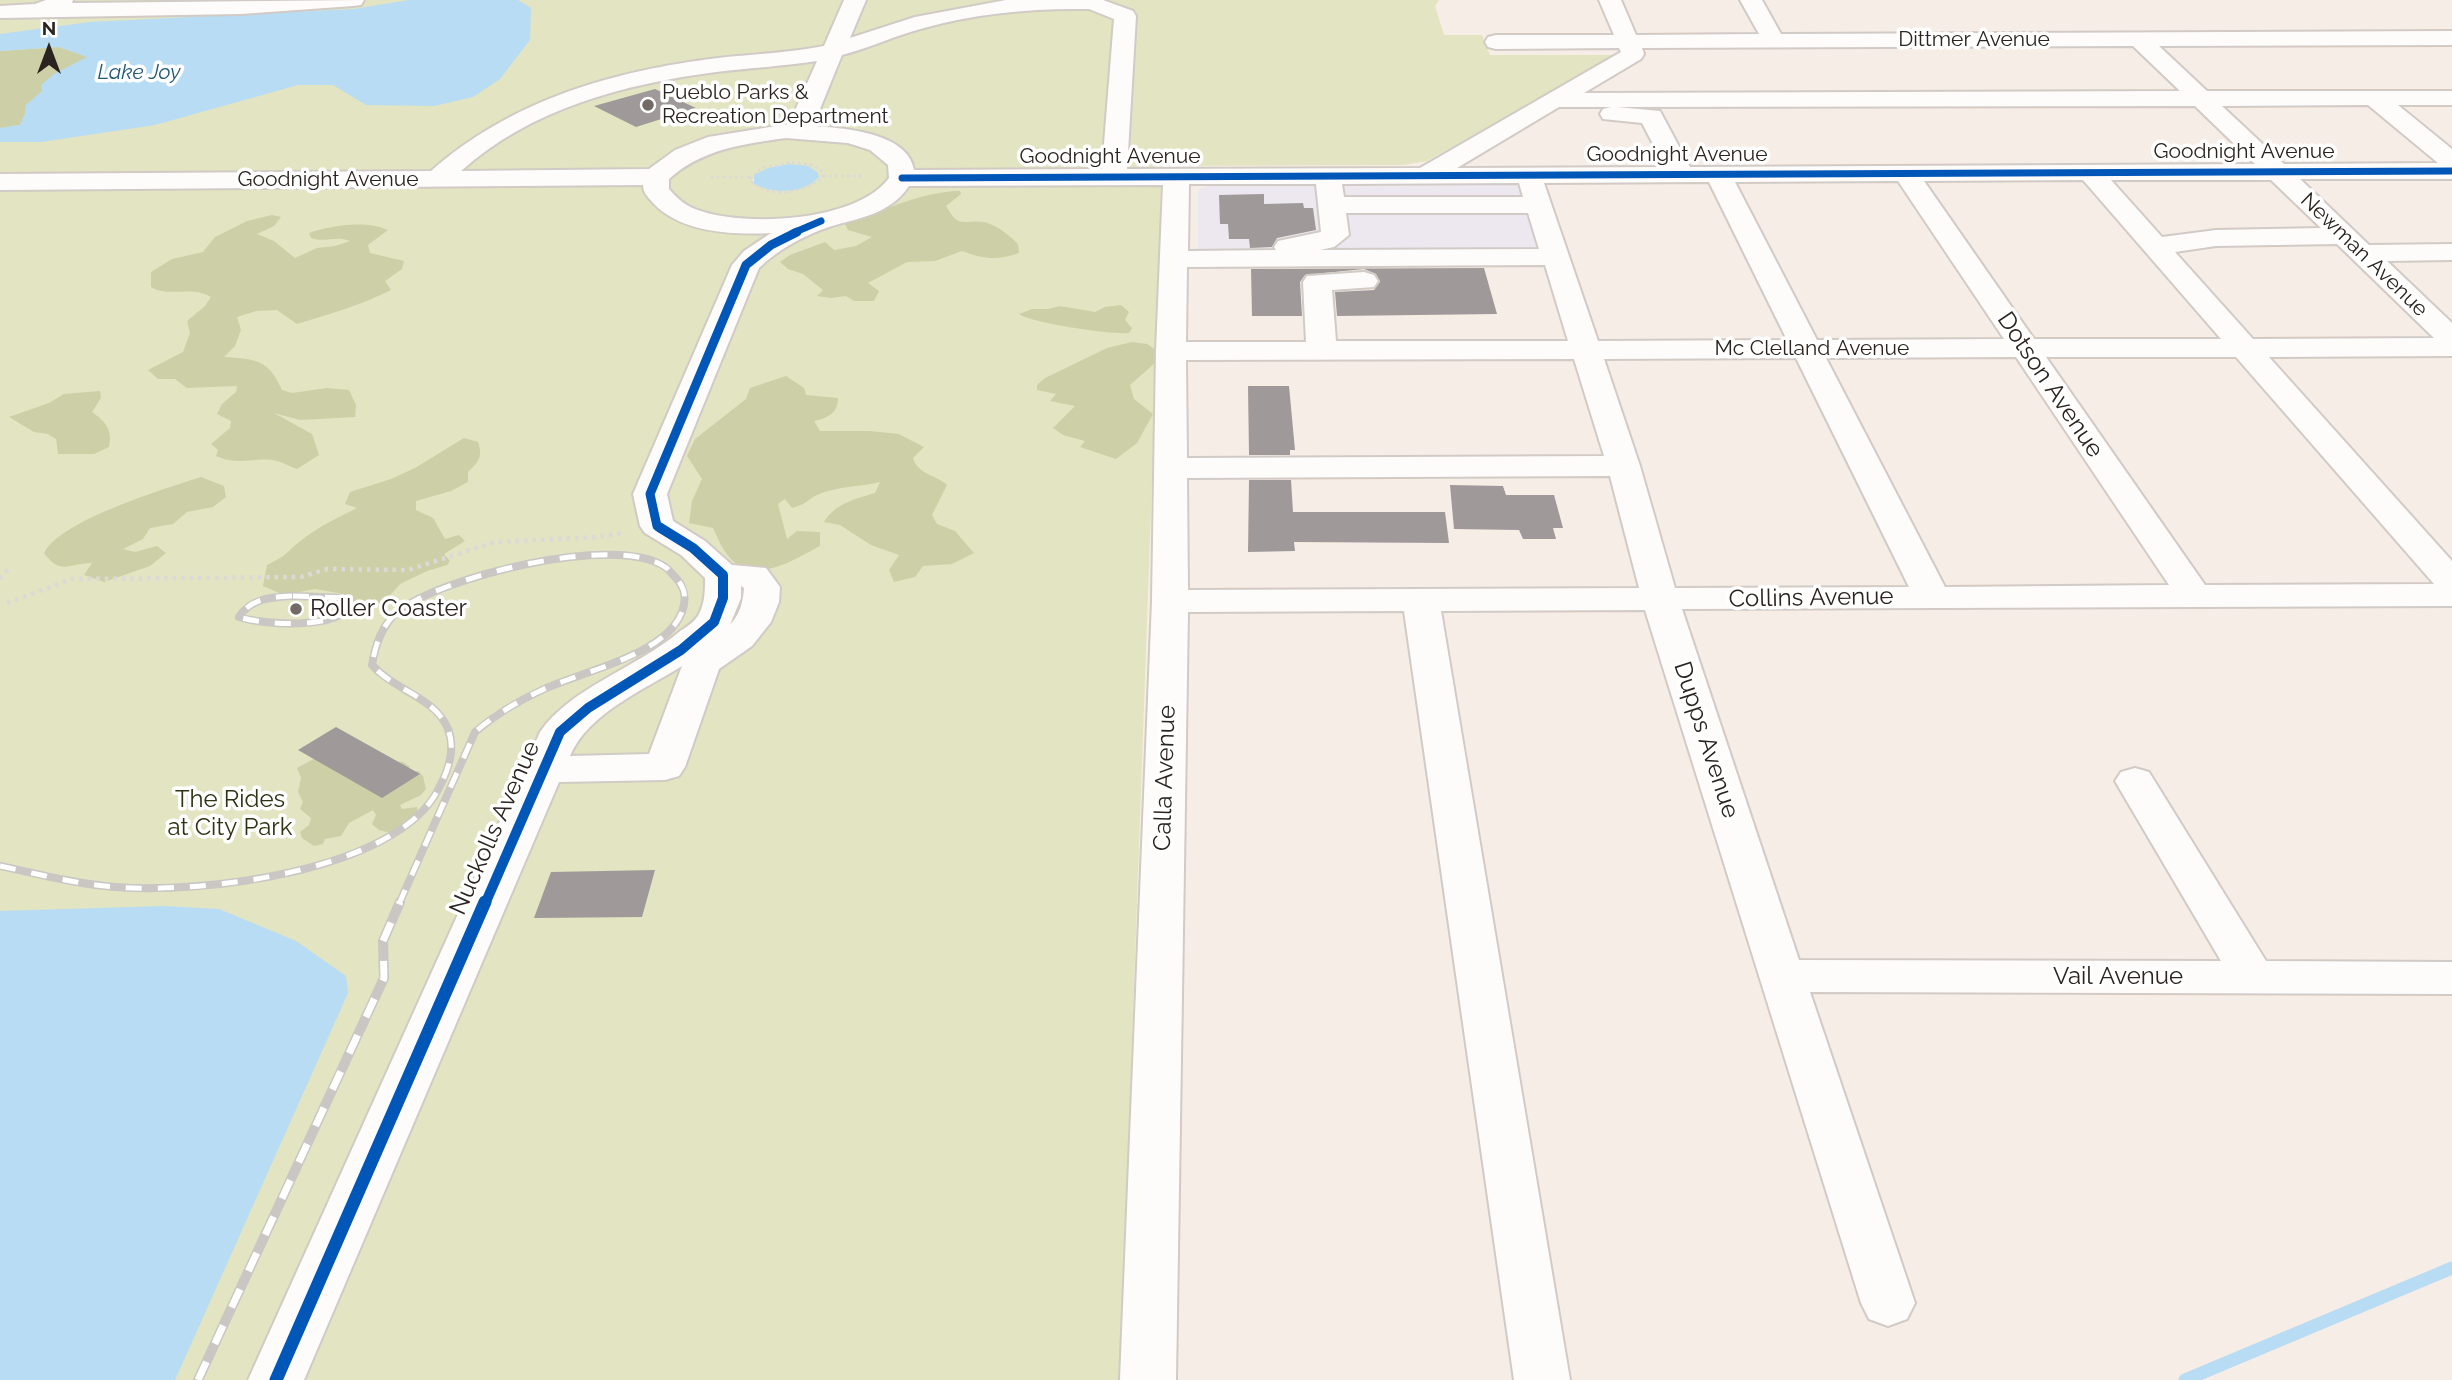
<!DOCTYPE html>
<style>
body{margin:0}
#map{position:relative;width:2452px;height:1380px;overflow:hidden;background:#f7ede7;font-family:Raleway,sans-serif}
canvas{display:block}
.north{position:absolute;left:14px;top:14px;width:70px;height:70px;-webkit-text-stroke:5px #fff;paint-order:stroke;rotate:0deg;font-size:19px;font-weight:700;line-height:28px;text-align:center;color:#2a231f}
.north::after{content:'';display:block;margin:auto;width:24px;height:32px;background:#2a231f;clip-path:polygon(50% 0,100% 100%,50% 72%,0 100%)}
</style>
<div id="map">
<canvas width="2452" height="1380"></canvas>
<div class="north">N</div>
</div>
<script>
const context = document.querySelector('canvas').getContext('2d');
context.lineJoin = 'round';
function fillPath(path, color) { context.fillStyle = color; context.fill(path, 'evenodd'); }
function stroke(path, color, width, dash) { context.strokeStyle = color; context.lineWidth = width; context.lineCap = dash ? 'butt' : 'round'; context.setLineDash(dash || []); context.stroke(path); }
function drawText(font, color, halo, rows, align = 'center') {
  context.font = font + ' Raleway,sans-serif'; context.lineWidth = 7; context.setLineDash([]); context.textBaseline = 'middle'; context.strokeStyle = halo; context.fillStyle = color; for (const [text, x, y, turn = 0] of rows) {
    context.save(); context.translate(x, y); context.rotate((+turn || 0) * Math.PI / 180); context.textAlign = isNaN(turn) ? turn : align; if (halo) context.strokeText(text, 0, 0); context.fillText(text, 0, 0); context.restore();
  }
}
const commercial = new Path2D(`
 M1211,184H1519L1541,255H1198V190Z`);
const green = new Path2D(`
 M0,0H1439L1435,6L1444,35H1482L1490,55H1617L1427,161L1404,165L1161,166L1160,256L1120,1380H0ZM789,164L815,181L801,188L760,187L752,180L768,168Z`);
const forest = new Path2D(`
 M59,47L88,57L26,105L25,114L20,125L0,128V51Z
 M955,191H960L961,194L946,206C959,230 964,219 984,222C997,225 1009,235 1018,244L1019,253C997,261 983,259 962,251L935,261L907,262L868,283L879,291L874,301H854L846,296L831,298L817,296L823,290L803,274L788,269L780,262L790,255L825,242L834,250L856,246L872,237L848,230L845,224C881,211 917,194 955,191Z
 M272,215L281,217L274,226L257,234L274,241L295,258L317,248L335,246L350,241C336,235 324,243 311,238L309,233C331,225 366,220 388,230L368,245L370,253L404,261L402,269L385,281L391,290C364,304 327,315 297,324L277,310L256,311L237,317L241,330L235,346L224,357C256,359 268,359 282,390L292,393L327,388L349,390L356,405L355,417L300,420L274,413L312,434L319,455L297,469C290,467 283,462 277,461C255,456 241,467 216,456L218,450L211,444L230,428L231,421L217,414L222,404L236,392L237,386L187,388L175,379H158L148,370L183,352L190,333L187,321L205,306L211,297C192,285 168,298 151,287V272L172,259L203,252L215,237L247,221Z
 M1121,305L1129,312L1125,320L1132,328L1129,333C1113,335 1031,323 1019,314L1032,309H1048L1060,306L1095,312L1105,307Z
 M1132,342L1147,344L1164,355L1130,385L1134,399L1153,414L1137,443L1116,459L1080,447L1085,441L1063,435L1053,428L1075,406L1050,401L1056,394L1037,390V385L1045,378L1107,348Z
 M786,376L804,388L806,395L838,398C838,414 827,418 814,421L820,431H870L899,434L924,447L913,458C918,475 935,474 947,485L932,515L937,524L955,531L974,553L952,564L923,566L915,577L894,582L889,570L899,555L871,545L840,525L824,522C836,503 855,499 875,493L880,482C859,487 837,486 817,495C807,500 807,504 792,508L785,499L778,504L787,539L797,531L820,532V546C792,561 750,588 726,553C720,545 717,536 713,528L689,523L692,501L702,479L687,456L695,439L746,399L750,388Z
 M100,391L101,398L92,412C105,421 113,430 109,447L94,454H58L56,439L48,434L34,432L9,417L49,403L64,394Z
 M464,438L478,442C483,457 479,461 468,472V482L451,491L416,501V510L433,518L445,539L459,535L465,541L444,554L450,561L447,565L427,571L400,584L386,600L362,611L344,594L315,589L284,595L263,586L267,565C287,556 287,551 303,539C320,526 339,517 357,508L345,504L350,492L391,479L415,468Z
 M201,477L224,486L226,497L213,507L187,512L173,524L150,528L143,539L123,549L135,552L157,546L166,553L150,566L104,582L84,575L92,563C69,563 61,576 44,553C61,520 164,489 201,477Z
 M319,756L403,762L410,767L405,772L418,771L423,776L426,789L421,795L400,805L402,809L417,807L418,818L391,833L379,830L372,824L376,815L373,810L349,823L341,836L325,839L323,844L314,846L302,838L300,832L309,825L311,818L300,809L303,802L298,792L301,778L297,768Z`);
const water = new Path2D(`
 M409,0H518L531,8L530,40L500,79L473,97L434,106L366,105L333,85H298L155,125L41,142H0V128L20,125L25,114L26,105L42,91L41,85L54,74L87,57L59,47L0,51V34L90,22L354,9Z
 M789,164L808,166L818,173L819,177C805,194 772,194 754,184V175L768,168Z
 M164,906L219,909L296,941L346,976L348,993L175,1380H0V911Z`);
const stream = new Path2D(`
 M2185,1380L2452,1268`);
const building = new Path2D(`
 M655,89L696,108L636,127L594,106Z
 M1264,194V204L1303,203L1304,208H1313L1316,230L1277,238L1272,247L1250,248L1249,239H1229L1228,224H1220L1219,195Z
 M1484,268L1497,314L1337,316L1335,292L1374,290L1380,282L1376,274L1364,269L1305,275L1300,282L1302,316H1252L1251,269Z
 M1248,386H1289L1295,450H1290V455H1249Z
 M1249,480H1291L1293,512H1445L1449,543L1294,542L1295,551L1248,552Z
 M1450,485L1503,486L1506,495H1554L1563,528H1553L1556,539H1523L1519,530L1454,529Z
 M336,727L420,774L382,798L298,750Z
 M655,870L642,917L534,918L551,872Z`);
const pathFar1 = new Path2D(`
 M792,162L813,165L823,172L822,179C799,193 769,200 749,179L762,168Z
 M823,176H863
 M711,177H750`);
const path = new Path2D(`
 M0,579L11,566
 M7,603L72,579L301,577L327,569L408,570L495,542L598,537L623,533`);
const minor = new Path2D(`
 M46,0H73L72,3L364,0L361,5L353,6L241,14L0,18V6L35,4Z
 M844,0H866L850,38L915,17L1006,0H1103L1133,11L1136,16L1127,169L1420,168L1621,52L1619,48L1496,49L1488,47L1485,42L1488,37L1496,35H1614L1599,0H1621L1636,35L1759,34L1740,0H1762L1781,34L2452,31V45L2159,46L2207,91H2452V105H2398L2452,149V179H2300L2369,245L2452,244V260L2387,261L2452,323V356L2269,357L2452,561V606L1682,609L1799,960L2221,961L2115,781L2121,772L2135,768L2149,772L2266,961L2452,962V994L1810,992L1915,1303L1907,1319L1888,1326L1869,1319L1861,1303L1645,610L1441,611L1570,1380H1514L1404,611L1188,612L1176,1380H1120L1152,601L1156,351L1163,185L909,186C889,215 861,217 829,227C805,235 777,250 759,268L667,494L673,521L705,541L732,565L766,568L780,587L779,602L771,622L752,646L719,669L685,767L679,776L665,780L559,782L304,1380H248L540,732C570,688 638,667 679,632C686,627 695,622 699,614C705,602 705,591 705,578L681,555L645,533L640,526L633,494L732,265L744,251L771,233C733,235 681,233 653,203C648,197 643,193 643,185L0,190V174L431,171C512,100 612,71 718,58C753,54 789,53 824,46ZM1089,9L1114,19L1102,169L914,170C908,132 842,128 813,126L842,55C870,48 896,35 924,28C977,13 1033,8 1089,9ZM2133,46L2180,91L1584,93L1641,59L1644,54L1642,48ZM817,61L789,124L708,137L675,150L649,169L461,171C531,108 625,84 716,72C750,68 784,66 817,61ZM2368,105L2438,163L2284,164L2222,106ZM2195,106L2255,164L1690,167L1660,111L1617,107ZM1559,107H1611L1603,109L1600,114L1603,119L1642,123L1665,167L1457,168ZM786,138L848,143L870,150L888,165L889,178C857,222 743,228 695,209C684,205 676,197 669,189V179C702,149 743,144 786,138ZM2083,180L2221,339H2034L1924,181ZM2111,180H2271L2321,228L2216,230L2162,237ZM1898,181L2004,339L1817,340L1735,182ZM1709,182L1787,340L1598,341L1544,183ZM1519,183L1523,197H1344L1342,184ZM1189,184H1316L1321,232L1278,241L1274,247L1276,250L1188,251ZM1346,213H1528L1539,249L1320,250L1334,247L1349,235ZM2337,244L2434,338L2253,339L2175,252L2216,246ZM1545,265L1568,341H1336L1332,290L1374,287L1378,281L1374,275L1364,272L1307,276L1303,282L1306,342H1186L1187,267ZM2016,357L2169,585L1945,587L1826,358ZM2046,357H2236L2434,584L2205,585ZM1796,358L1909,587L1675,588L1640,466L1604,359ZM1574,359L1604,456L1187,458L1186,360ZM1610,476L1639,588L1188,590L1187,478ZM741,586L744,588C743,602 740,614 730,625L741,598ZM682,666L649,754L570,756C588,713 644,690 682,666Z`);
const railFar1 = new Path2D(`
 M293,596L348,598L351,605C338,630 263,625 239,617C251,598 272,597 293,596Z
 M0,866C38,874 76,884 115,887C200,894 395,872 438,790C448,771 456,750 448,729C435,697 395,691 372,665C375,646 381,627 396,613C439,577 616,533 665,567C669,569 672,575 676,578C685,588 687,598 682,612C665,656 582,671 542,690C518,701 495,715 475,732L399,904`);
const rail = new Path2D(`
 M198,1380L384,978L383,941L400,902`);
const cyclewayFar3 = new Path2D(`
 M902,178L2452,171
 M793,233L821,221`);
const cyclewayFar2 = new Path2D(`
 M662,529L657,526L650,494L746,265L771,245L797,232`);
const cyclewayFar1 = new Path2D(`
 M485,904L560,732L588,708L681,650L714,622L723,598V575L693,548L659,527`);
const cycleway = new Path2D(`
 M276,1380L485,902`);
const markers = [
 [648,105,7,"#726a65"],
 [296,609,7,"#726a65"]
];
const farStreetnames = [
 ["Dittmer Avenue",1974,40],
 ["Goodnight Avenue",2244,152],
 ["Goodnight Avenue",1677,155],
 ["Goodnight Avenue",1110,157],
 ["Goodnight Avenue",328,180],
 ["Newman Avenue",2364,255,44],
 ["Mc Clelland Avenue",1812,349]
];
const farWaternames = [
 ["Lake Joy",139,73]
];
const farPoinames = [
 ["Pueblo Parks &",662,93],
 ["Recreation Department",662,117]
];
const streetNames = [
 ["Dotson Avenue",2050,385,56],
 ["Collins Avenue",1811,598,-1],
 ["Dupps Avenue",1706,740,72],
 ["Calla Avenue",1165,778,-88],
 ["Nuckolls Avenue",495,828,-66],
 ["Vail Avenue",2118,977]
];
const poiNames = [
 ["Roller Coaster",310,609]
];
const parkNames = [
 ["The Rides",230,800],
 ["at City Park",230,828]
];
fillPath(commercial, '#ede7f0');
fillPath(green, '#e2e4c2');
fillPath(forest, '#cdd0a6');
fillPath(water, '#b7dcf4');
stroke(stream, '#b7dcf4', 13);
fillPath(building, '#9f9999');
stroke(minor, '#d1cac5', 4);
stroke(pathFar1, '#dcd9d7', 2.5, [2.5, 3.5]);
stroke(path, '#dcd9d7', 4.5, [3.5, 5]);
fillPath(minor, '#fefcfb');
stroke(railFar1, '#c9c6c4', 8);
stroke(rail, '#c9c6c4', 10);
stroke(railFar1, '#fff', 5, [16]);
stroke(rail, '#fff', 7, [20]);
stroke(cyclewayFar3, '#0057b8', 7);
stroke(cyclewayFar2, '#0057b8', 9);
stroke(cyclewayFar1, '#0057b8', 10);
stroke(cycleway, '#0057b8', 13);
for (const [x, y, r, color] of markers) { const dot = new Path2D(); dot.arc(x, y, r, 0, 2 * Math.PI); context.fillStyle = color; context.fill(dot); stroke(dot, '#fff', 2.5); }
drawText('21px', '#2a231f', '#fff', farStreetnames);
drawText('italic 21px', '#225977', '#fff', farWaternames);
drawText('21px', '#2a231f', '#fff', farPoinames, 'left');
drawText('24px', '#2a231f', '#fff', streetNames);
drawText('24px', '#2a231f', '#fff', poiNames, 'left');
drawText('24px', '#2e3313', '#fff', parkNames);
</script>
